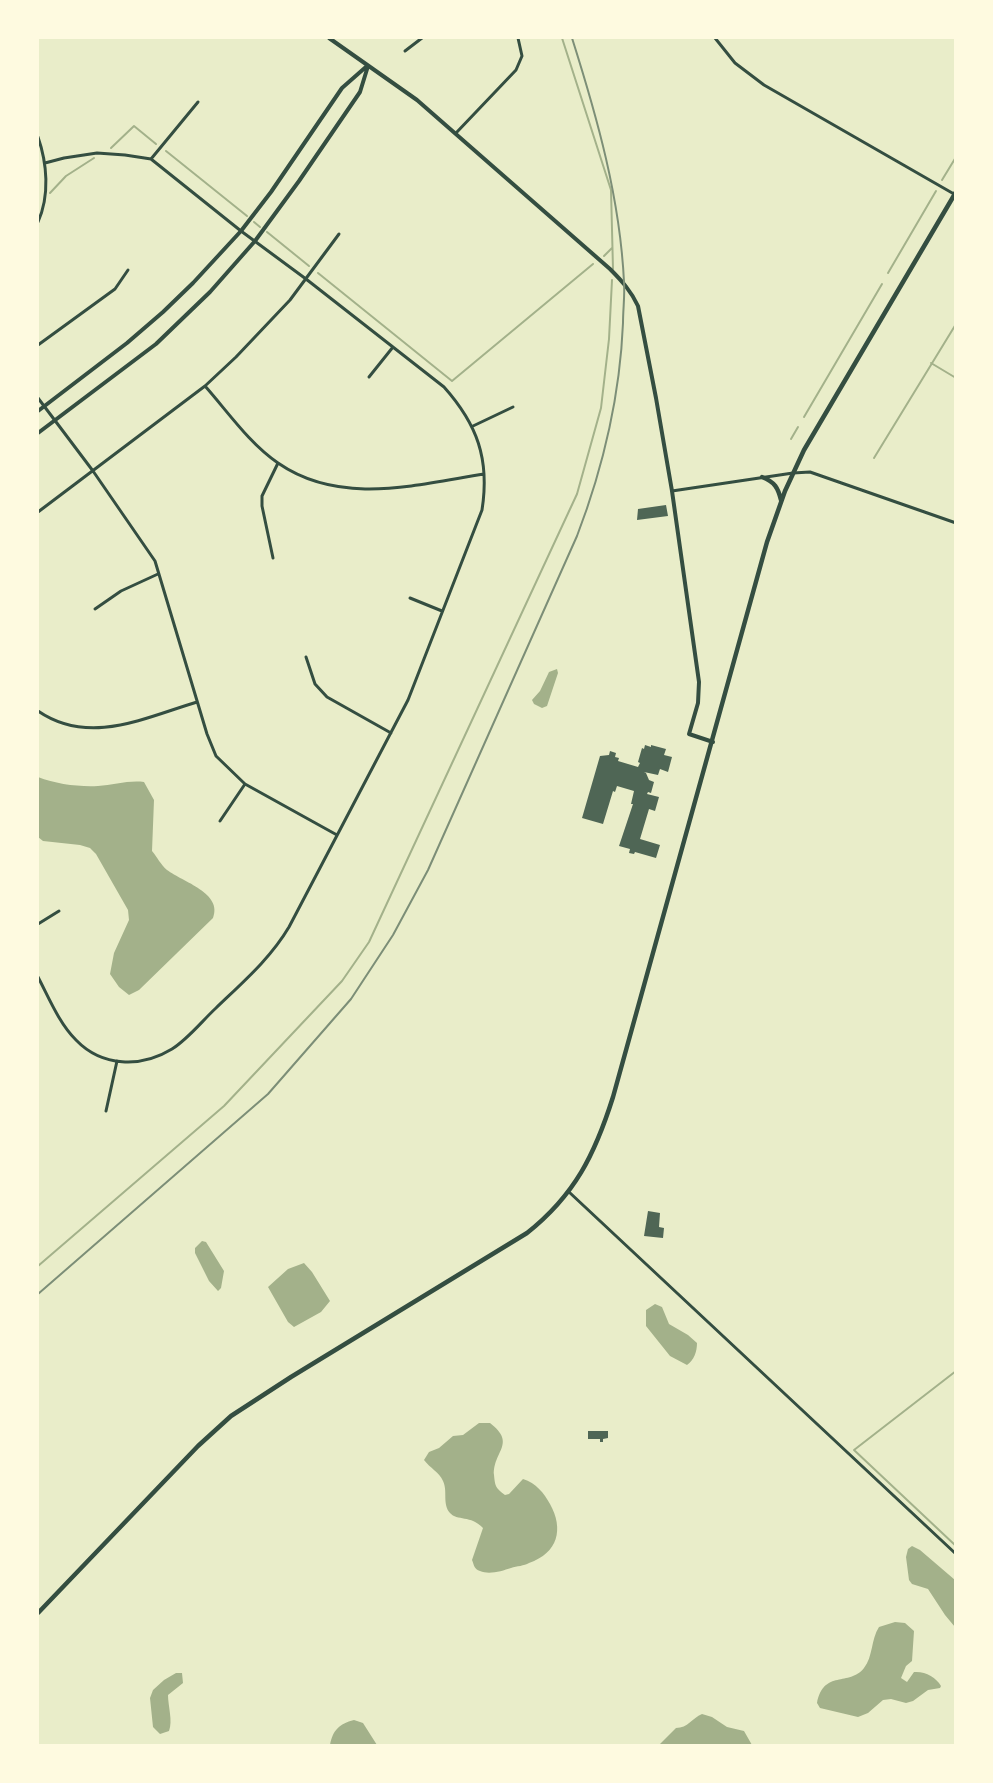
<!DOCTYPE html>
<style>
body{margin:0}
#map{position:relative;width:993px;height:1783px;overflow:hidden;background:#e9edc9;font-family:Raleway,sans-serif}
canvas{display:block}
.frame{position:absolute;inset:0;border:39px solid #fefae0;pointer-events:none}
</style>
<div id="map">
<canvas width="993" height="1783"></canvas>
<div class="frame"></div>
</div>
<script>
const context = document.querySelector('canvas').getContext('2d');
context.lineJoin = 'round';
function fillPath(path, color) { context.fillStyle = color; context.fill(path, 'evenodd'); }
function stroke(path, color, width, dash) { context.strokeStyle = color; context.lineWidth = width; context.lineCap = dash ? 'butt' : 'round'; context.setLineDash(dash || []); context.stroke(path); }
const water = new Path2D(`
 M557,669L558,673L547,706L542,708L534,704L532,700L540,691L549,672Z
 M38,777C56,784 78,787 98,786C113,785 129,780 144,782L154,800L152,851C157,857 161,865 167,870C183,882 223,893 213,918L139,990L129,995L119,987L110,974L114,953L129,920L128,910L96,854L90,848L80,845L43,841L38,837Z
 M202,1241L206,1242L224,1271L221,1288L218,1291L209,1281L195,1253V1248Z
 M304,1263L312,1272L330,1301L321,1312L294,1327L288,1322L268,1287L288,1269Z
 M655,1304L662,1307L669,1324L688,1335L697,1343C697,1352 694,1360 687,1365L670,1356L646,1326V1310Z
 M479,1423H490C517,1444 493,1451 494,1475C495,1485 495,1488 505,1495L509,1494L523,1479C536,1483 544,1493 550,1504C564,1529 558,1553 529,1563C524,1566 517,1566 511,1568C502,1571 489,1575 480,1571C474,1569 474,1565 472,1560L483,1528C471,1515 457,1521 450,1513C442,1504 448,1491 443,1481C439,1472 430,1468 424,1460L429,1452L439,1448L453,1436L463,1435Z
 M912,1546L920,1550L955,1580V1627L945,1615L928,1589L912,1584L909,1580L906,1557L908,1549Z
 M895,1622L905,1623L914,1631L912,1661L906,1666L901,1678L907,1682L914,1672C925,1671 936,1677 941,1686L940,1688L928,1690L913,1701L906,1703L891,1699L883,1700L868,1713L858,1717L820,1708L817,1703C824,1669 849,1687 864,1668C873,1657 871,1639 879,1627Z
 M176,1673H182L183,1683L168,1695C168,1706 173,1721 169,1731L160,1734L153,1727L150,1698L153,1690L164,1680Z
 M702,1714L712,1717L727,1727L744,1731L752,1745H659L676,1728C688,1728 692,1718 702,1714Z
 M354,1720L363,1723L377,1745H330C333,1730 339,1724 354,1720Z`);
const stream = new Path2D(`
 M562,38L611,190L613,269
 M111,148L134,126L156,144
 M166,151L247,216
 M942,180L956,157
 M50,193L66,176L94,158
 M254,222L260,227
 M267,232L309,266
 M604,256L612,248
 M318,273L452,381L593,264
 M888,273L936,191
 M931,363L956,378
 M804,417L882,284
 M791,439L798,427
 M874,458L956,324
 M38,1266L224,1106L342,981L369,942L577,494L601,408L609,339L612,280
 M956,1371L854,1450L956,1546`);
const building = new Path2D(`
 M666,505L668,516L637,520L638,509Z
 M645,745L651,747V745L666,749L664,755L672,757L668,772L660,769L658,775L644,772L646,773L649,780L654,782L651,793L648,792L647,794L659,797L655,811L649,809L640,839L660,845L656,858L635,852L634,854L629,853L630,849L619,846L633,804H631L634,791L617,786L615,792L613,791L603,824L582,818L600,756L609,755L610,751L616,753L615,757L619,758L618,761L638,767L640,763L638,762L642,748L644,749Z
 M648,1211L660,1213L659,1227L664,1228L663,1238L644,1236Z
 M588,1431H608V1438L603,1439V1442H600V1439H588Z`);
const minor = new Path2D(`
 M715,38L735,63L764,85L954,194
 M405,51L422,38
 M456,133L516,70L522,56L518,38
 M38,137C47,163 50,195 38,222
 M151,159L198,102
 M38,345L115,289L128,270
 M369,377L393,347
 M205,386C228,412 249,443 278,463C340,506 415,485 484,474
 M38,398L93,471L155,561L207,734L216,756L245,784L337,835
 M473,426L513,407
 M672,491L793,473L810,472L956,523
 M38,512L205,386L236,357L290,300L339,234
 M273,558L262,506V496L278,463
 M410,598L442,611
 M95,609L121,591L158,574
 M306,657L315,684L327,697L391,733
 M38,711C89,746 144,718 197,702
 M220,821L245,784
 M38,924L59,911
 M38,977C49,998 59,1023 76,1040C102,1067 141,1068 172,1049C188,1039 202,1021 216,1008C243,982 270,959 289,927L408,700L482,510C490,459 477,424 444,387L306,279L241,231L151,159L125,155L97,153L64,158L45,163
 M106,1111L117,1061
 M569,1192L956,1554`);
const tertiary = new Path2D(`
 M329,38L417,100L610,269C622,281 631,291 638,306L656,398L672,491L699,682L698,703L689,734L713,742
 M38,411L127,343L163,312L193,283L241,231L271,192L342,88L367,66
 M38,433L156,344L210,292L255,241L299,181L360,92L368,66`);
const secondary = new Path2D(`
 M762,477C775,482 778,488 781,500
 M38,1613L198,1446L231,1416L291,1377L527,1233C575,1195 595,1154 613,1097L767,542L785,491L804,450L956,192`);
const rail = new Path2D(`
 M38,1294L268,1094L351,999L393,935L428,870L577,536C603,468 620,395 623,323C623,309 625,295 624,282C620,198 597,117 572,38`);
fillPath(water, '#a3b18a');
stroke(stream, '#a3b18a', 2);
fillPath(building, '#4f6655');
stroke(minor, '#344e41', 3);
stroke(tertiary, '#344e41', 4);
stroke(secondary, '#344e41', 4.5);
stroke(rail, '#7c8e77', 2);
</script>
